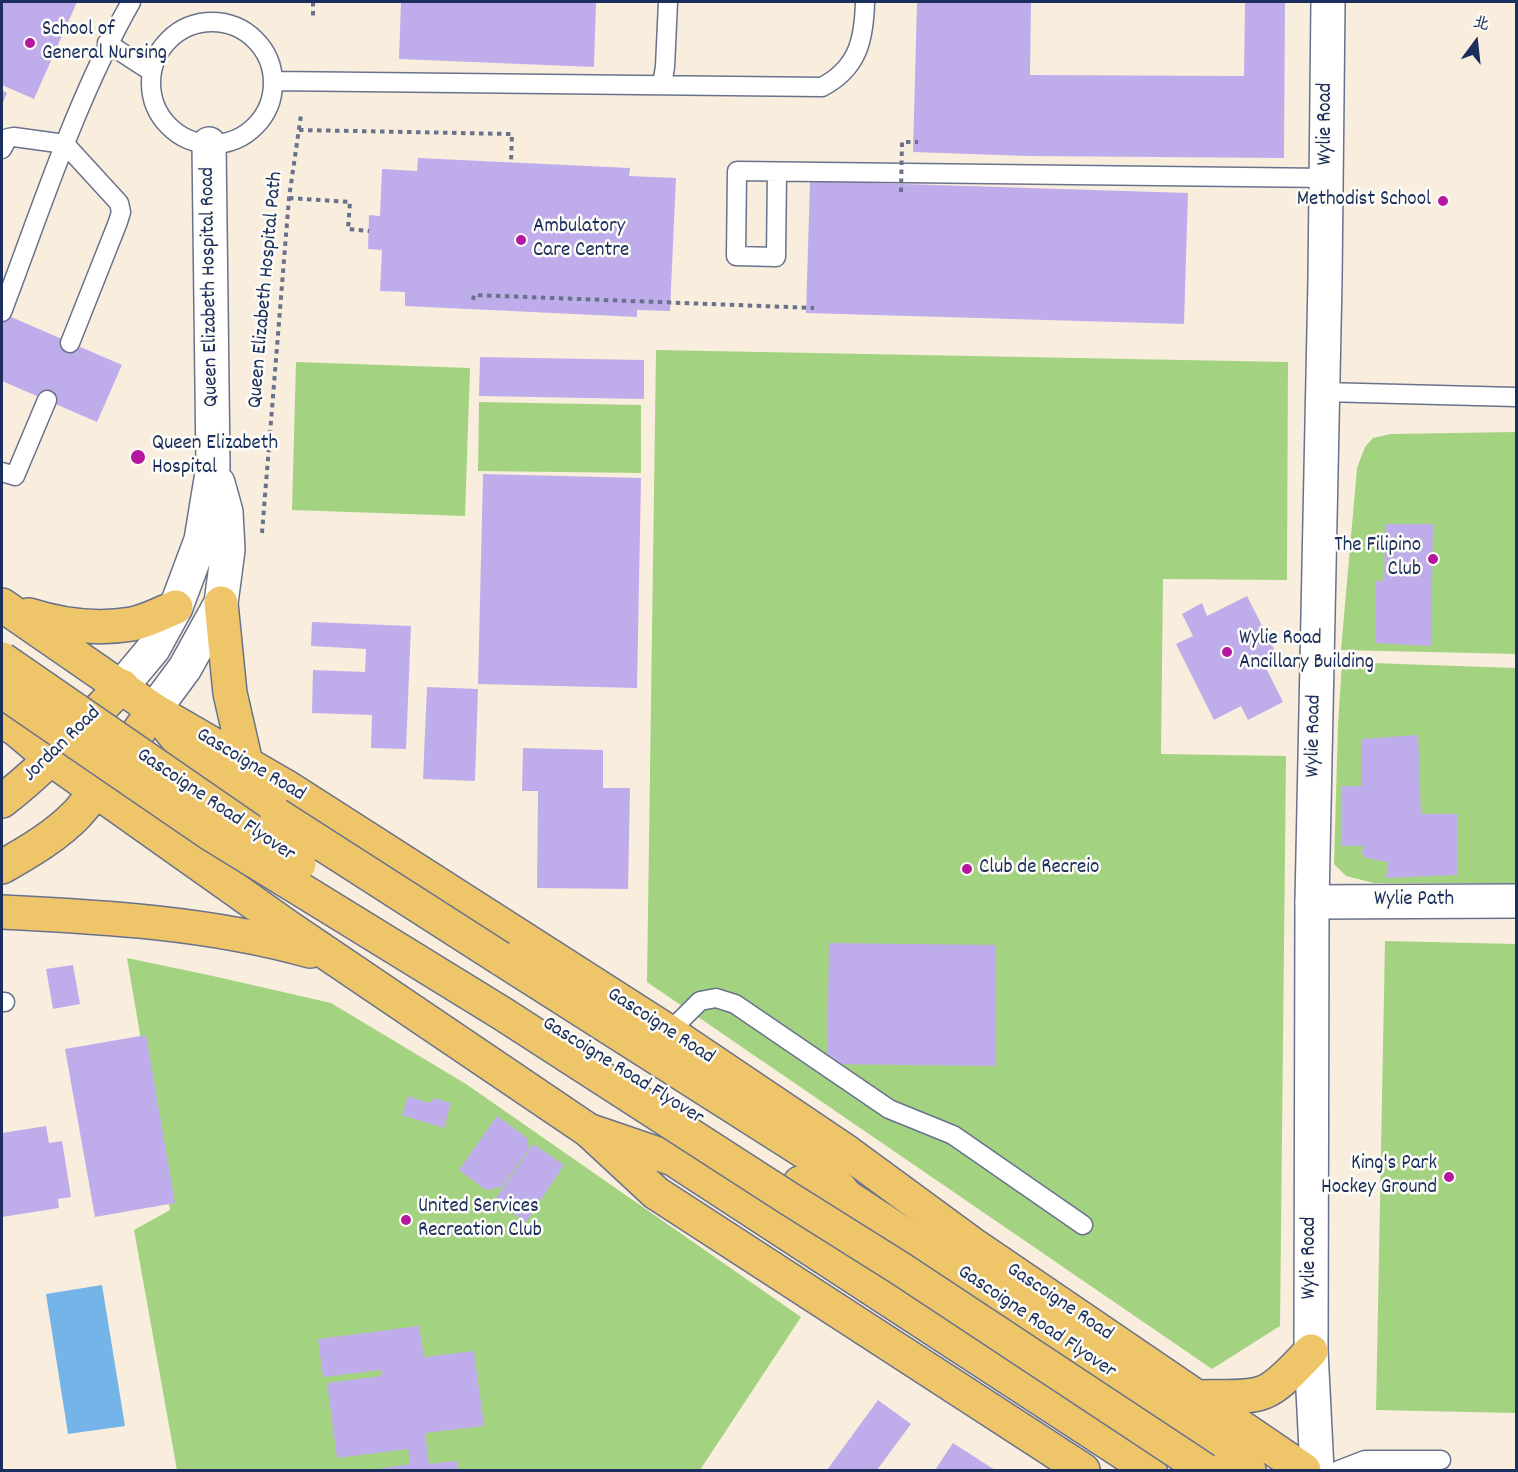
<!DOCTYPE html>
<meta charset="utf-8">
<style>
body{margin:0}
#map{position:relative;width:1518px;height:1472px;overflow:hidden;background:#f9eede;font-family:Dekko,"LXGW WenKai TC",sans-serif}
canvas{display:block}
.frame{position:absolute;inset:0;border:3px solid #1b2f5e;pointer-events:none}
.north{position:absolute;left:1446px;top:12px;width:60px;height:60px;-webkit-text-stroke:4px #fdfcf7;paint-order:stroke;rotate:15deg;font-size:16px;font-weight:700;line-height:24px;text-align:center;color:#1b2f5e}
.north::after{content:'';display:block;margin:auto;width:21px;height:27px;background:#1b2f5e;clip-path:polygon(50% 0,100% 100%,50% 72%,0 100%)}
</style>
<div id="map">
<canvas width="1518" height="1472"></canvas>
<div class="frame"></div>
<div class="north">北</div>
</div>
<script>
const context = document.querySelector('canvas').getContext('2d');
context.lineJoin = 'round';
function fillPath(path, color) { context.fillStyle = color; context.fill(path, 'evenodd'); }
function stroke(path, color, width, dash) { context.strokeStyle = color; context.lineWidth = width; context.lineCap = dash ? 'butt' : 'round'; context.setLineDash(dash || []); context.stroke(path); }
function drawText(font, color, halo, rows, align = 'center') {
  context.font = font + ' Dekko,sans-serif'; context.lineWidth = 5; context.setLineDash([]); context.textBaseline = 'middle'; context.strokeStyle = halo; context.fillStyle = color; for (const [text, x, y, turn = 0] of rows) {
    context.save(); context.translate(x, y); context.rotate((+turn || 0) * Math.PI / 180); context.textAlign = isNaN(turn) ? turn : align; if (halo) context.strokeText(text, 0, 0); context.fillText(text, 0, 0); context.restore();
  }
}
const green = new Path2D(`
 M656,350L1288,362L1287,580L1163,579L1161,754L1286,756L1280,1326L1212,1369L647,982Z
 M296,362L470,368L465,516L292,510Z
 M479,402L641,405V473L478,471Z
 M1516,432V654L1341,650L1357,468L1365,447L1373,438L1391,434Z
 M1342,662L1516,668V883H1374L1346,876L1334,864L1338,725Z
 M1385,941L1516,944V1413L1376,1410Z
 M127,958L213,976L331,1003L466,1084L801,1317L700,1470H177L134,1230L170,1210Z`);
const water = new Path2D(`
 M102,1285L125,1426L68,1434L46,1294Z`);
const building = new Path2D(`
 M2,2H77L34,99L2,85Z
 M401,2H596L594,67L399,59Z
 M917,2H1031L1030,75L1244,76L1245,2H1285L1284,158L1028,156L913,152Z
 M2,90L7,93L2,105Z
 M418,158L630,168L629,176L676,178L670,311L637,310V317L405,306V292L380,291L382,250L368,249L369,215L380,216L382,169L417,171Z
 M810,181L1188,193L1184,324L806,313Z
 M2,313L122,365L97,422L2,381Z
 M480,357L644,360V399L479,396Z
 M483,474L641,478L637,688L478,684Z
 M1385,524H1433L1431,646L1375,643V581H1384Z
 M1247,596L1279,659L1265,666L1283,702L1248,720L1241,706L1214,720L1176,644L1193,636L1182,614L1202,603L1207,616Z
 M312,622L411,626L406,749L371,748L372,715L312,713L313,670L365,672L366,649L311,646Z
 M427,687L478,689L475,781L423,779Z
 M1418,735L1421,814H1458L1457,875L1386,878L1388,862L1366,858L1362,854L1363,846H1342V786H1361V739Z
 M523,748L603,750V788H630L628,889L537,888L538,791H522Z
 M829,943L996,945L995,1066L827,1064Z
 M73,965L80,1004L53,1009L46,969Z
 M146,1035L175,1203L95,1217L65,1049Z
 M408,1096L429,1103L435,1098L451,1103L444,1128L402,1115Z
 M497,1116L527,1138L529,1148L502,1187L486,1190L459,1170Z
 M46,1126L49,1143L62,1141L71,1197L58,1199L59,1208L2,1217V1133Z
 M533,1144L564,1165L526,1222L494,1201Z
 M419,1326L424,1357L474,1351L484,1426L425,1433L429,1464L457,1461L458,1470H372L410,1464L408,1449L337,1458L327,1383L382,1376L381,1370L323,1377L318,1339Z
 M878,1400L911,1424L877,1470H827Z
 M953,1443L995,1470H935Z`);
const path = new Path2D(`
 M313,2V19
 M299,130L512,134L511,162
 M289,198L350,202L348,229L369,231
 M473,300L474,295L814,308
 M262,533L289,198L301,115`);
const service = new Path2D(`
 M151 83a61 61 0 1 1 122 0a61 61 0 1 1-122 0Z
 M107,43L152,72
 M273,81L822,87C858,68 864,40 865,2
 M662,84L665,67L668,2
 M65,144L119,203L121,212L118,222L70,343
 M2,149L8,138L14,137L65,144
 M777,172L776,257L736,256L737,171L1327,178
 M2,312C42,207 76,99 131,2
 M1323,392L1516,397
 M2,472L15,476L47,400
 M2,1002H5
 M669,1032L700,1001L716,998L735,1004L889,1109L953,1135L1083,1225
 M1339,1470L1365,1460H1441`);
const minor = new Path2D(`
 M122,686L153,649L176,607L201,540L213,467L209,144
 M154,710L185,668L221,603L228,550L226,512L218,483
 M1312,902L1516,901`);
const tertiary = new Path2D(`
 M1317,1470L1311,1351L1312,902L1325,280L1328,2`);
const primary = new Path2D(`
 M221,603L230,693L246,763
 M2,605L154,710L285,786L669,1032L847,1152L975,1246L1304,1470
 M29,615C63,626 96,630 132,624C147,621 162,613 176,607
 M2,720L18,731L51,759L288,927L588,1130L656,1193L1083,1470
 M2,801C46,767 83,726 122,686
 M2,867C28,852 56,836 77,814C106,782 129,744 154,710
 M2,912C104,917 210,923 310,951
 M1197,1397C1216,1396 1248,1399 1264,1392C1280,1386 1299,1363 1311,1351`);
const trunk = new Path2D(`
 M154,710L187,751L231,784L277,815
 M500,958L816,1159L846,1196
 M588,1130L673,1159L1150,1470
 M800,1183L846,1196L996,1295L1249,1470`);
const pathBridge = new Path2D(`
 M901,192L902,142H918`);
const trunkBridge = new Path2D(`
 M2,659L299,864
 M2,691L209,833L503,1014L788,1198L901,1269L1205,1470
 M277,815L500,958`);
const markers = [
 [30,43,6,"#b5179e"],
 [1443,201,6,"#b5179e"],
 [521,240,6,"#b5179e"],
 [138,457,8,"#b5179e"],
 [1433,559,6,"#b5179e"],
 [1227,652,6,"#b5179e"],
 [967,869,6,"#b5179e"],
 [1449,1177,6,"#b5179e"],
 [406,1220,6,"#b5179e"]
];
const poiNames = [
 ["School of",42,31],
 ["General Nursing",42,55],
 ["Methodist School",1431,201,"right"],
 ["Ambulatory",533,228],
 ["Care Centre",533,252],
 ["Queen Elizabeth",152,445],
 ["Hospital",152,469],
 ["The Filipino",1421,547,"right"],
 ["Club",1421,571,"right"],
 ["Wylie Road",1239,640],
 ["Ancillary Building",1239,664],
 ["Club de Recreio",979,869],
 ["King's Park",1437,1165,"right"],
 ["Hockey Ground",1437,1189,"right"],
 ["United Services",418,1208],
 ["Recreation Club",418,1232]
];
const streetNames = [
 ["Wylie Road",1327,124,-90],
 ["Queen Elizabeth Hospital Road",211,287,-91],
 ["Queen Elizabeth Hospital Path",267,290,-85],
 ["Wylie Road",1315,736,-89],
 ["Jordan Road",63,745,-44],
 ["Gascoigne Road",250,766,31],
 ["Gascoigne Road Flyover",215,806,34],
 ["Wylie Path",1414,901],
 ["Gascoigne Road",660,1027,33],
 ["Gascoigne Road Flyover",622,1072,32],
 ["Wylie Road",1311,1258,-90],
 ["Gascoigne Road",1059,1303,34],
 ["Gascoigne Road Flyover",1036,1323,34]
];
fillPath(green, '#a3d381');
fillPath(water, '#74b4e8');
fillPath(building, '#bfadeb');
stroke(service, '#69728b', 21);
stroke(minor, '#69728b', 36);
stroke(tertiary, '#69728b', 36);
stroke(primary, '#69728b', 36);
stroke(trunk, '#69728b', 36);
stroke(path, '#69728b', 4, [4.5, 4.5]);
stroke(service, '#fff', 18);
stroke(minor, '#fff', 33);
stroke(tertiary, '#fff', 33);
stroke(primary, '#eec569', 33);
stroke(trunk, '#eec569', 33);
stroke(trunkBridge, '#69728b', 36, []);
stroke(pathBridge, '#69728b', 4, [4.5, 4.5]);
stroke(trunkBridge, '#eec569', 33);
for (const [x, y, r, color] of markers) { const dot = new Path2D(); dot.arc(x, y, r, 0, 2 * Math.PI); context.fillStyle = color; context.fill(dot); stroke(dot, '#fdfcf7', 2); }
drawText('21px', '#1b2f5e', '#fdfcf7', poiNames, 'left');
drawText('21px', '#1b2f5e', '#fdfcf7', streetNames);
</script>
